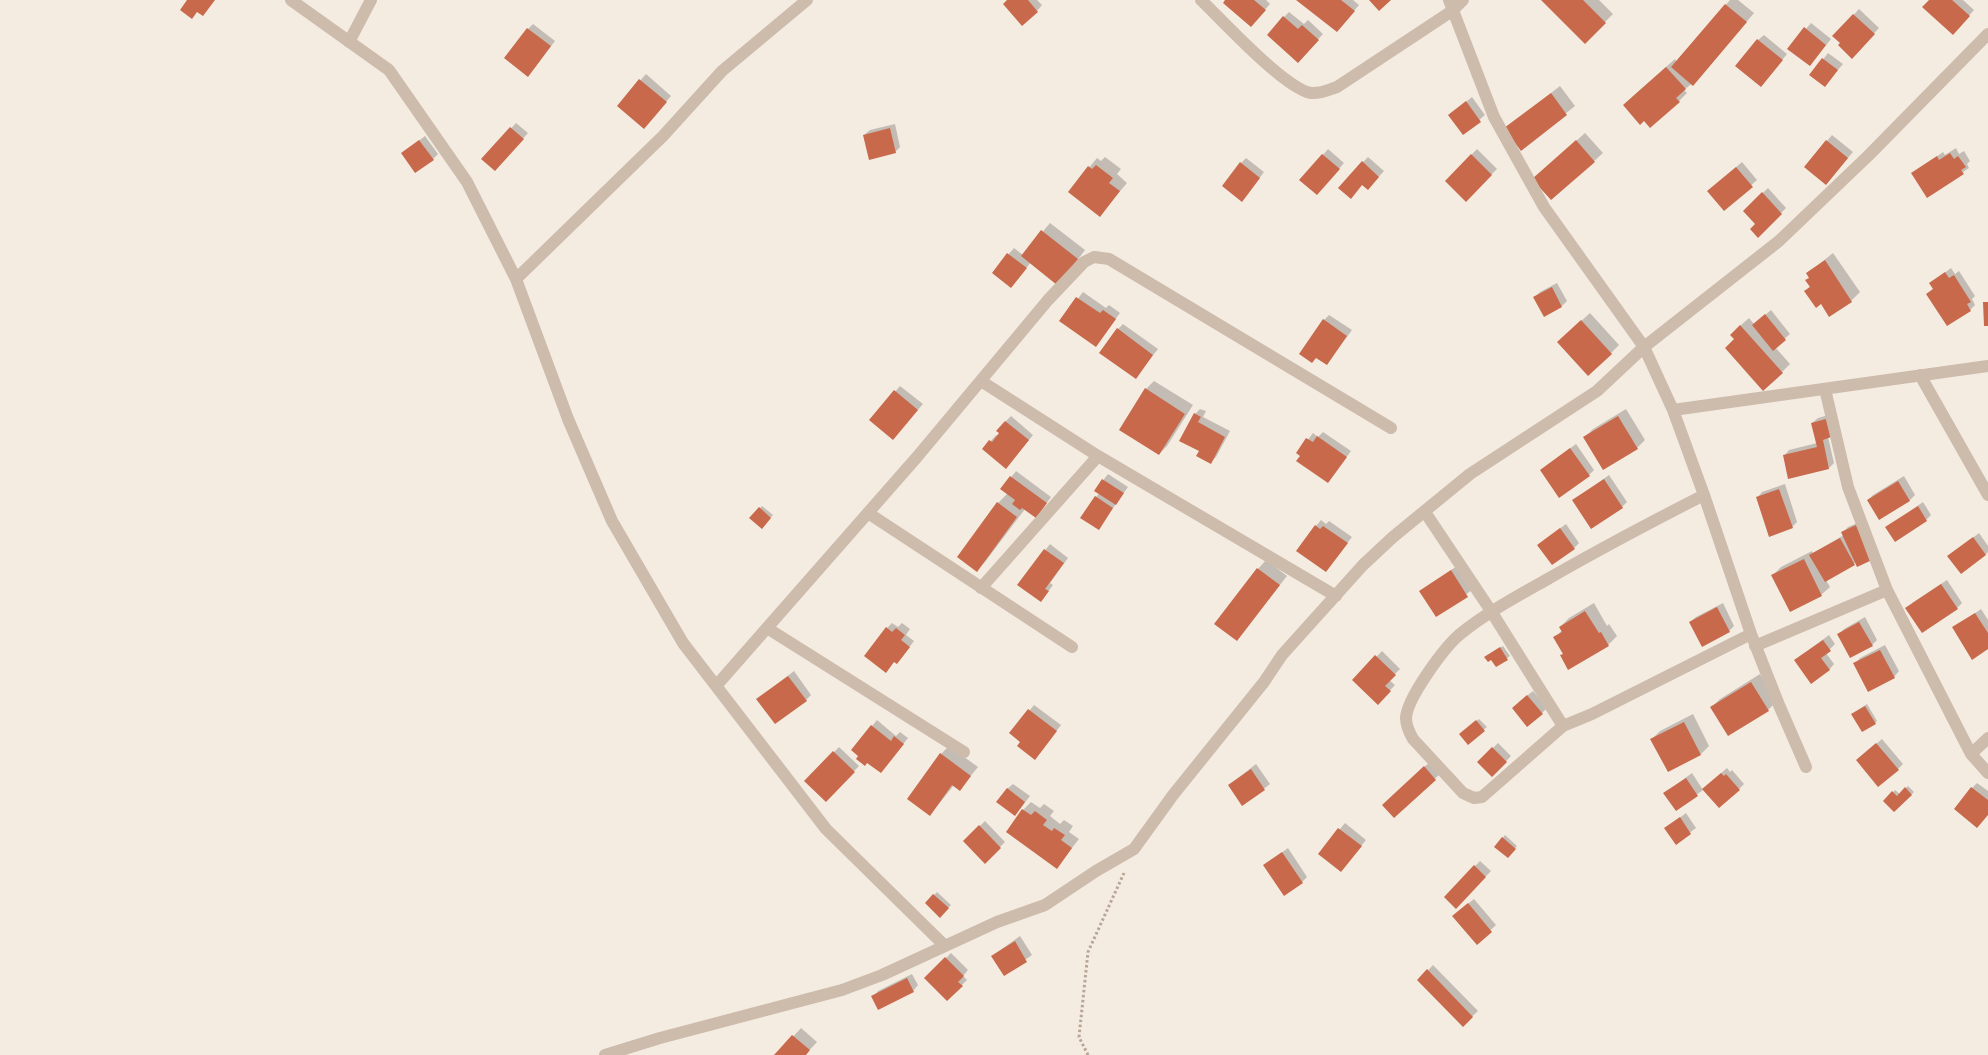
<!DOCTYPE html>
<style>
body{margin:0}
canvas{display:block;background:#f4ebe1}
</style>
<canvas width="1988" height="1055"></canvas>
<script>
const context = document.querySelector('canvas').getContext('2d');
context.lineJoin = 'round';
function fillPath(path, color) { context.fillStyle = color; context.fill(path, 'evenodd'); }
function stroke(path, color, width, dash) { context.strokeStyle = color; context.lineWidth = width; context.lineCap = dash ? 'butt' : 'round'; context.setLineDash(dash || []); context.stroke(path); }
const shadow = new Path2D(`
 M1009,0H1037L1042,5L1037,11Z
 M1227,0H1266L1270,4L1256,20Z
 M1298,0H1353L1359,5L1342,25Z
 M1543,0H1599L1613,14L1585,42Z
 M1730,0H1738L1754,13L1701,76L1684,90L1687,93L1679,101L1644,119L1632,97L1675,59L1677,62Z
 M1930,0H1963L1974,10L1958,28Z
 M1859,9L1879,28L1857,52L1841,43L1834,36Z
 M1289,12L1304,24L1308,20L1323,34L1303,56L1284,17Z
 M1811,23L1831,39L1815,59L1789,49Z
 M533,24L555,41L533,70L528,29Z
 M1764,35L1787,54L1766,80L1758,40Z
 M1828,53L1843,64L1825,85L1811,75Z
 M646,74L671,96L649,122L618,106Z
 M1560,86L1575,106L1521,149L1506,128Z
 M1472,97L1485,115L1464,133L1450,115Z
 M516,123L528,133L500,164L483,159Z
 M895,124L900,147L895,152L864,135L870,130Z
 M1585,133L1603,153L1552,199L1542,171Z
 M1832,135L1853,152L1831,178L1827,141Z
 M425,136L438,154L433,159L403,153Z
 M1956,148L1959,154L1964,151L1970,161L1967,164L1969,168L1927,196L1913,173L1943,152L1945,155Z
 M1328,149L1344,163L1322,188L1301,180Z
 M1477,149L1497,169L1466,200L1446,181Z
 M1105,157L1121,169L1117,174L1127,183L1100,215L1069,192L1097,158L1101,161Z
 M1368,157L1384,171L1373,183L1363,162Z
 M1246,158L1264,172L1247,195L1241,163Z
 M1742,162L1757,180L1724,209L1714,186Z
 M1768,188L1786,208L1758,236L1757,224L1744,211Z
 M1050,223L1085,250L1066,275L1031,262L1016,281L993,272L1014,248L1023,255Z
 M1833,253L1860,292L1851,301L1830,315L1821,303L1806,291L1810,286V277L1808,273Z
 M1951,268L1955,274L1959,271L1975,296L1972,299L1975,305L1970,310L1928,294L1934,288L1931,283Z
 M1557,283L1567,301L1562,306L1535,297L1540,292Z
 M1083,292L1106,308L1109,305L1120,313L1096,345L1061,321Z
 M1771,310L1790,334L1775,347L1790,364L1782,372L1736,339L1740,326L1749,318L1754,324Z
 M1590,313L1619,345L1611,353L1567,334Z
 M1329,315L1352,330L1327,364L1324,320Z
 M1123,324L1158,349L1136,377L1118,329Z
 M1154,381L1193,405L1167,446L1159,454L1146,389Z
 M900,386L923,404L898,433L871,420Z
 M1200,409L1206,411L1203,417L1230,431L1216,457L1211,462L1200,450L1195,414Z
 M1626,409L1645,440L1637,448L1585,437L1593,429Z
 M1832,414L1828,437L1834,463L1829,468L1789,477L1784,456L1789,450L1817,443L1812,423L1818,418Z
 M1011,416L1033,435L1011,462L984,449L996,435L998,437L1005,422Z
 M1323,432L1351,451L1328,482L1298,453L1313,433L1318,437Z
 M1576,444L1594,470L1589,475L1541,470Z
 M1016,471L1051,497L1041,511L1025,509L985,562L977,570L998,503L1008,493L1002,489Z
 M1108,474L1128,487L1098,529L1082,518L1099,493L1095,491Z
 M1609,475L1627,502L1622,507L1574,500Z
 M1904,476L1915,495L1910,500L1879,518L1868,500L1873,495Z
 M1785,484L1797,522L1792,527L1757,498L1762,492Z
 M1923,502L1931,515L1926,520L1887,527Z
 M762,506L773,515L762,527L751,518Z
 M1321,520L1326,524L1329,521L1352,537L1326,571L1316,526Z
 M1862,521L1856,562L1826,580L1830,587L1821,595L1773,575L1781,567L1812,551L1813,553L1844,535L1843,532L1848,527Z
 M1566,524L1579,543L1574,548L1544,540Z
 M1979,533L1988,546V552L1985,555L1949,556Z
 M1050,544L1068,558L1050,583L1053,585L1041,601L1019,584Z
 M1266,560L1287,576L1237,639L1258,569Z
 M1457,566L1472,590L1436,616L1420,591Z
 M1947,580L1962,603L1957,608L1912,603Z
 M1594,603L1607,626L1609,624L1617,636L1608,645L1569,668L1562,655L1564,653L1555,638L1562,630L1560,627L1569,618Z
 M1723,603L1734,626L1729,631L1690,622L1696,617Z
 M1981,609L1988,620V648L1954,628Z
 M1865,617L1877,640L1872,645L1839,634L1844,629Z
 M892,623L898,627L902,623L910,629L906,635L914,641L902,657L887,628Z
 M1829,635L1835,644L1826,653L1834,664L1829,670L1795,660Z
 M1885,645L1899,671L1894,677L1855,664L1860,658Z
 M1503,646L1510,656L1496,666L1488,655Z
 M1382,651L1400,669L1389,680L1395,685L1378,703L1354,680Z
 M794,671L811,695L806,700L758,699Z
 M1760,674L1776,702L1768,710L1712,707L1720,699Z
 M1533,691L1547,708L1542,713L1519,702Z
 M1867,704L1877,721L1875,723L1855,712Z
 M1034,705L1061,725L1040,753L1011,733Z
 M1693,714L1709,746L1701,754L1668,771L1652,739L1660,731Z
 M1479,719L1487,727L1468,743L1461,734Z
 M877,720L896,736L900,732L908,738L886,766L872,726Z
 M1882,739L1903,764L1898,769L1863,755Z
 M1498,743L1511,756L1492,776L1479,762Z
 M949,746L978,767L960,789L954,785L930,815L941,754Z
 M839,747L859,766L826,800L806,781Z
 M1430,762L1440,774L1395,816L1389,799Z
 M1256,764L1270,784L1243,805L1229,785Z
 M1727,768L1730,772L1732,770L1744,784L1739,789L1709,784Z
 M1692,773L1703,790L1676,810L1665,793Z
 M1977,783L1988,791V814L1972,788Z
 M1013,784L1030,796L1020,809L1007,789Z
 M1908,786L1914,792L1895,811L1885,801L1895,790L1900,794Z
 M1031,802L1040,808L1044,804L1054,811L1050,816L1060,824L1064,820L1073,826L1069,832L1079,839L1057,867L1023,810Z
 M1686,813L1696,828L1676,843L1666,828Z
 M985,821L1005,842L985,862L965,841Z
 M1345,823L1366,840L1341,871L1319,854Z
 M1505,835L1517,846L1508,857L1496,846Z
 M1288,848L1307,877L1302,882L1265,865Z
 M1480,861L1491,871L1456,907L1445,897Z
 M937,892L951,905L940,916L926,903Z
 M1474,899L1496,925L1477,943L1459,911Z
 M1020,936L1032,955L1004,975L992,956Z
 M951,953L968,970L963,976L967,980L947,1000L926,978Z
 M1433,965L1478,1011L1463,1025L1419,980Z
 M912,974L918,985L913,991L873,997L878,991Z
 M801,1028L817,1042L805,1055H776Z`);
const building = new Path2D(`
 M187,0H215L203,16L197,12L192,19L180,10Z
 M1007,0H1028L1038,12L1022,26L1003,4Z
 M1225,0H1254L1266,10L1251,27L1223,3Z
 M1296,0H1341L1355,11L1337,32Z
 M1369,0H1391L1379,11Z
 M1541,0H1583L1606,23L1585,44Z
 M1929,0H1952L1970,16L1953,35L1922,7Z
 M1725,4L1747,22L1693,86L1671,67Z
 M1853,14L1875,34L1852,59L1838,45L1840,43L1832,36Z
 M1283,16L1298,29L1302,25L1319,40L1298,63L1267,35Z
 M1804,27L1826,45L1810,66L1787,49Z
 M527,28L551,46L528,77L504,58Z
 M1757,39L1783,60L1761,87L1735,66Z
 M1822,58L1838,70L1825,87L1809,75Z
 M1666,67L1686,89L1676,98L1680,102L1650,128L1644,121L1640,125L1623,105Z
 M639,79L667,102L644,129L617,106Z
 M1551,93L1567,115L1521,151L1504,128Z
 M1466,101L1481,122L1463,135L1448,115Z
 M510,127L524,139L495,171L481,159Z
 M890,128L896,153L869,160L863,135Z
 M419,140L434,160L415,173L401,153Z
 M1576,140L1595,162L1551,200L1532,179Z
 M1826,140L1848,158L1826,185L1804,167Z
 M1950,153L1954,159L1958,156L1966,167L1961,170L1964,174L1927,198L1911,173L1937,156L1939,160Z
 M1322,154L1340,169L1317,195L1299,180Z
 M1471,154L1492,175L1466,202L1445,181Z
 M1362,161L1379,177L1368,190L1362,185L1351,199L1338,188Z
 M1240,162L1260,178L1242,202L1222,186Z
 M1096,165L1113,178L1109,183L1120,191L1100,217L1068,192L1088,166L1092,169Z
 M1736,167L1753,187L1724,211L1707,191Z
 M1762,192L1782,214L1758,238L1750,229L1755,224L1743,211Z
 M1041,230L1078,259L1057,285L1021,256Z
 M1007,253L1027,268L1011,288L992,273Z
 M1825,260L1852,302L1829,317L1821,304L1816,308L1804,291L1810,287L1805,280L1809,278L1806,273Z
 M1945,272L1949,278L1954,275L1971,302L1967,304L1971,311L1947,326L1926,294L1933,289L1929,283Z
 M1552,287L1562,307L1544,317L1533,297Z
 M1076,297L1100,313L1103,310L1116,319L1096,347L1059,321Z
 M1983,302H1988V326H1984Z
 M1765,314L1786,340L1773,351L1752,325Z
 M1323,319L1347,336L1327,365L1316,358L1312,363L1299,354Z
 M1581,320L1612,354L1588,376L1557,342Z
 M1740,325L1783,373L1763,391L1725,348L1734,339L1730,335Z
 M1117,328L1153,355L1136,379L1099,353Z
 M1145,388L1185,414L1159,455L1119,430Z
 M894,390L918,410L893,440L869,420Z
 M1194,413L1201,417L1198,422L1225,437L1211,464L1196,456L1199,451L1179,441Z
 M1618,416L1638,449L1603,470L1583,437Z
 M1826,419L1831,437L1823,440L1829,469L1788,479L1783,455L1817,447L1811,423Z
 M1005,421L1029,440L1006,469L982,449L989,440L992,442L999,433L996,431Z
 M1317,436L1347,457L1328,483L1296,461L1300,456L1296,453L1306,438L1313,442Z
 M1570,448L1590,476L1559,498L1540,470Z
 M1010,476L1047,503L1036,518L1022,508L1020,510L1012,504L1015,500L1000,489Z
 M1102,479L1124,493L1116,505L1094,491Z
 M1604,479L1623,508L1591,529L1572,500Z
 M1898,481L1910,501L1879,520L1867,500Z
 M1779,489L1793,528L1769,537L1756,497Z
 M1095,496L1113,508L1099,530L1080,518Z
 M997,502L1017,517L977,572L957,557Z
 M1918,506L1927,521L1895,542L1885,527Z
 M759,507L771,518L762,529L749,518Z
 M1315,525L1320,529L1323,526L1348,543L1326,572L1296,551Z
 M1856,525L1872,560L1857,567L1841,532Z
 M1560,528L1575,549L1552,565L1537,545Z
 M1973,537L1986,555L1961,574L1947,556Z
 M1840,538L1855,565L1825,582L1809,555Z
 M1044,549L1064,563L1045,589L1049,591L1041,602L1017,585Z
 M1804,559L1822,596L1790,612L1771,575Z
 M1257,568L1280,585L1237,641L1214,624Z
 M1451,570L1468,597L1436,617L1419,591Z
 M1941,584L1958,609L1922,633L1905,608Z
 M1717,607L1730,632L1702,647L1689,622Z
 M1585,611L1599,633L1601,632L1609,646L1568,670L1560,655L1563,654L1553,637L1562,632L1559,627Z
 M1975,613L1988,633V649L1972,660L1952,627Z
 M1859,622L1873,646L1850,658L1837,634Z
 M886,627L892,632L896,628L905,635L901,640L910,647L897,664L894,662L886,673L864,656Z
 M1823,640L1831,651L1821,658L1830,670L1811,684L1794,660Z
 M1500,647L1508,660L1496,667L1491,660L1488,662L1484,657Z
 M1880,650L1895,678L1868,692L1853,663Z
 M1375,655L1396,675L1385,686L1391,691L1378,705L1352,680Z
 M788,676L807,701L775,724L756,699Z
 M1751,682L1769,711L1728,736L1710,707Z
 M1527,695L1543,714L1527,727L1512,708Z
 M1865,706L1876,724L1862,732L1851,714Z
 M1028,709L1057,731L1035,760L1017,746L1020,742L1009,733Z
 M1476,720L1485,731L1468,745L1459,734Z
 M1684,722L1701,755L1668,772L1650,739Z
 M871,725L891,741L894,736L904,744L881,773L867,763L865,766L856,759L858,756L851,750Z
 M1876,743L1899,770L1878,787L1856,760Z
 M1492,747L1507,762L1492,777L1477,762Z
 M833,751L855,772L826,802L804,781Z
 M940,753L971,776L960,791L952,785L930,816L907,799Z
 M1424,766L1436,780L1394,818L1382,805Z
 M1251,769L1265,790L1242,806L1228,785Z
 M1721,773L1724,776L1726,774L1740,790L1719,808L1702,789Z
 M1686,778L1698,796L1676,811L1663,793Z
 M1905,787L1912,795L1894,812L1883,801L1892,791L1897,796Z
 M1971,787L1988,800V815L1977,828L1954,809Z
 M1007,788L1025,802L1015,816L996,802Z
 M1022,809L1031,815L1035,811L1047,820L1043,825L1052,831L1054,828L1065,835L1061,840L1072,848L1057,869L1006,832Z
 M1680,817L1691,834L1676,845L1664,828Z
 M979,825L1001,848L985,864L963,841Z
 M1338,828L1362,846L1341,872L1318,854Z
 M1502,837L1516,849L1508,858L1494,847Z
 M1282,852L1303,883L1284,896L1263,865Z
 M1474,865L1486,877L1456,909L1444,897Z
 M933,894L949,908L940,918L925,903Z
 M1468,903L1492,932L1477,945L1452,916Z
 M1015,941L1027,962L1004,976L991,956Z
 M945,957L964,976L958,982L963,986L947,1001L924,978Z
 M1427,969L1473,1017L1463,1027L1417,980Z
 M907,978L914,992L878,1010L871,996Z
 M792,1035L810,1050L806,1055H774Z`);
const path = new Path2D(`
 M1088,1055L1079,1037L1088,952L1124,873`);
const minor = new Path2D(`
 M291,0L389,70L467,182L516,279L568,419L612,521L683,643L826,829L945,946
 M1201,0C1222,20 1285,89 1311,93C1320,94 1328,90 1337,87L1452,11L1463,0
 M1449,0L1494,117L1544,207L1644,347L1673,410L1704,495L1751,634L1779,705L1806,767
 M349,42L371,0
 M516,279L663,136L722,71L807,0
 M1920,375L1988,495
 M981,381L1098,456L1336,596
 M1825,389L1848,487L1887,590L1971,754L1988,773
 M1673,410L1988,366
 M1704,495C1651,522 1598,550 1546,580C1516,597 1486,613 1459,635C1444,648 1407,698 1406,718C1406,726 1409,732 1413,739L1463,793L1474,798L1482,797L1563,726L1592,714L1751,634
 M1425,512L1491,611L1563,726
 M868,513L1072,647
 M981,588L1098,456
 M767,628L964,752
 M1755,646L1887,590
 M716,686L917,457L1048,300L1084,262L1094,257L1109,259L1391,428
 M1971,754L1988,738
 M605,1055L660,1038L842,990L882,975L997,922L1045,905L1096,871L1134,849L1173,795L1264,682L1282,655L1363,565L1393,537L1470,474L1597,391L1644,347L1779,241L1869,155L1988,34`);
fillPath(shadow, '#0003');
fillPath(building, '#c8694b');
stroke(path, '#b9a596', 3, [2.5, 2.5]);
stroke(minor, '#cdbbac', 12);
</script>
